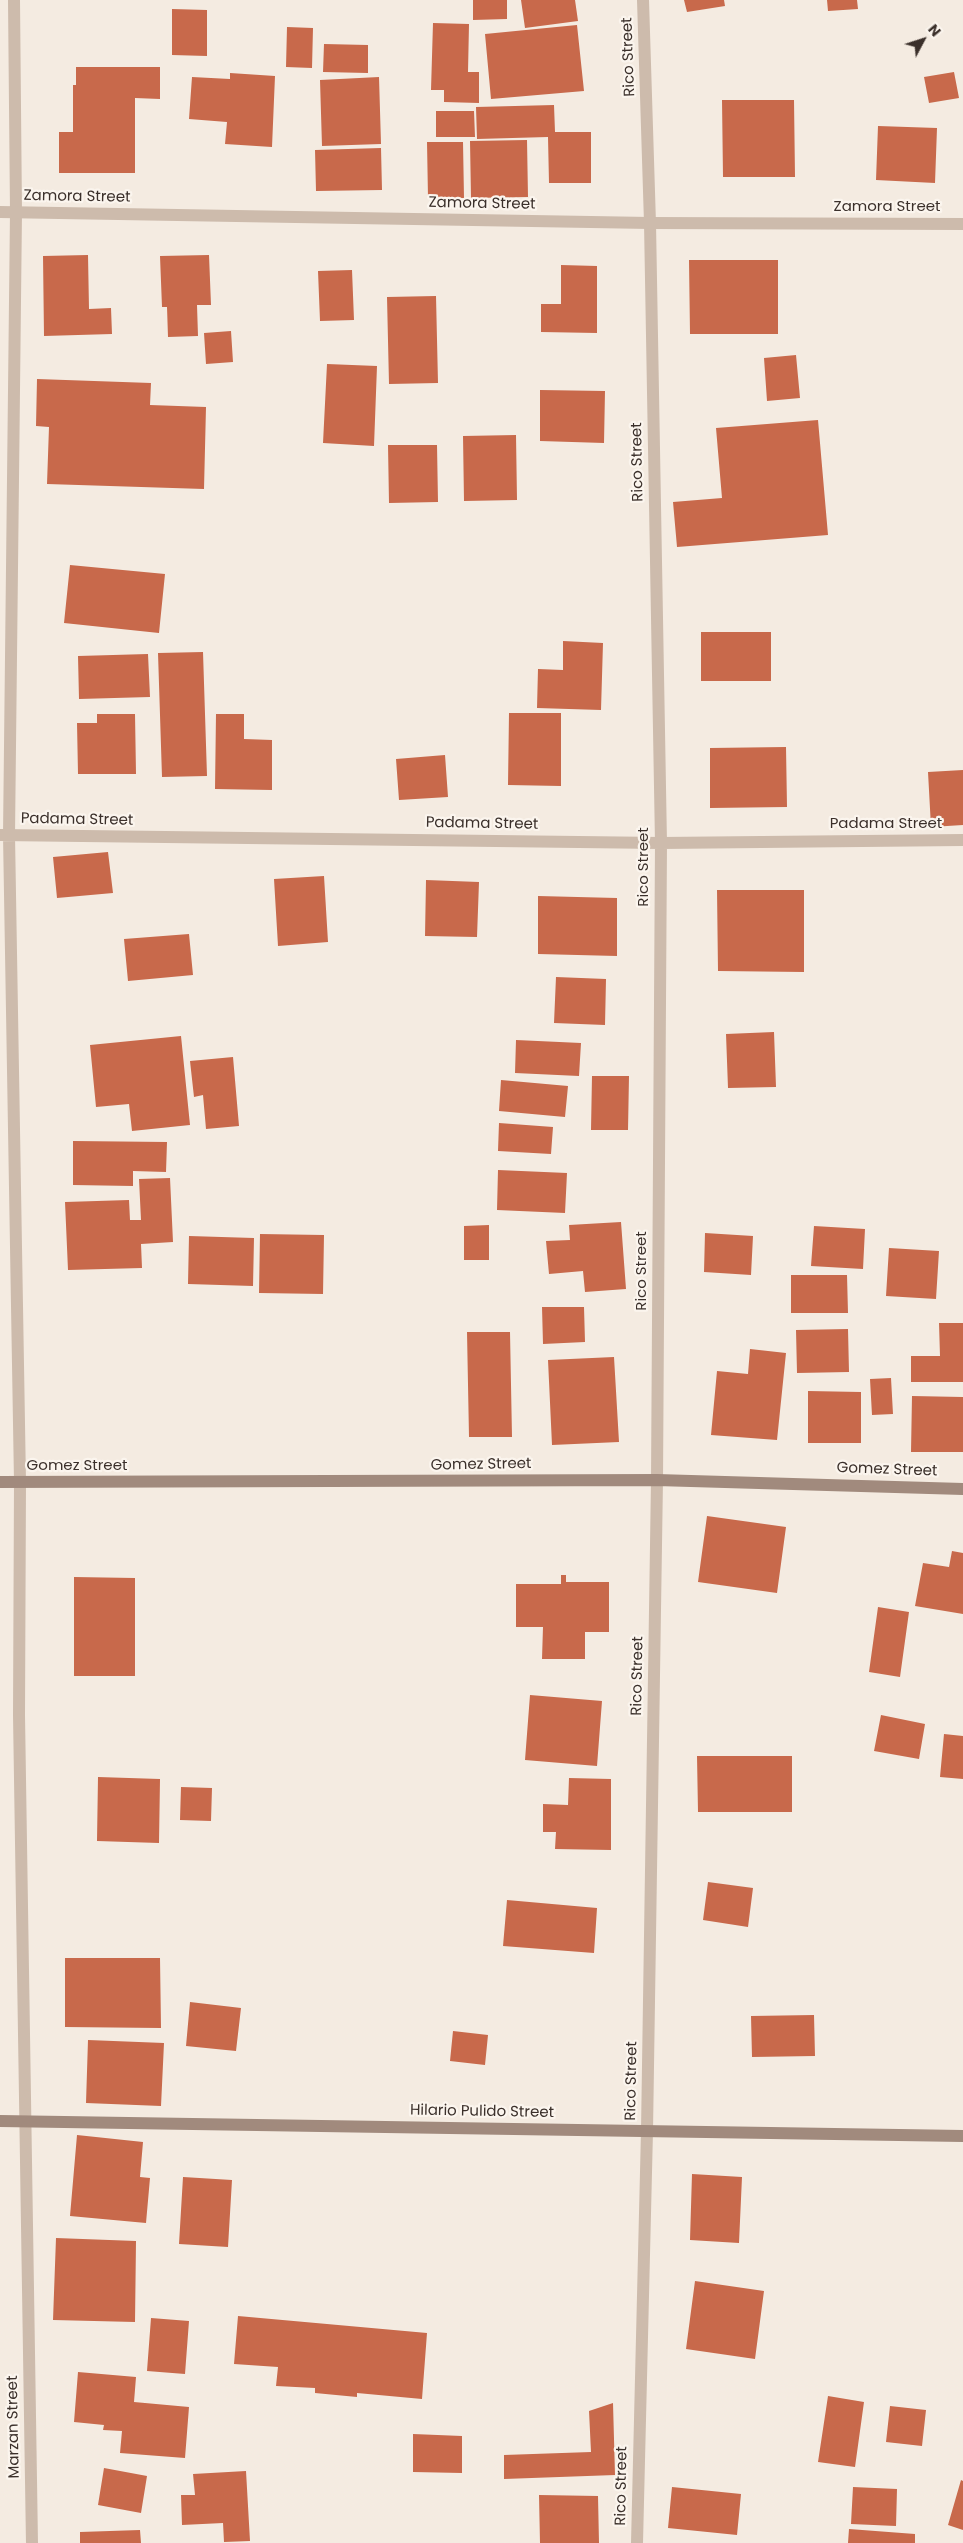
<!DOCTYPE html>
<style>
body{margin:0}
#map{position:relative;width:963px;height:2543px;overflow:hidden;background:#f4ebe1;font-family:Poppins,sans-serif}
canvas{display:block}
.north{position:absolute;left:898px;top:15px;width:50px;height:50px;-webkit-text-stroke:4px #fbf5ee;paint-order:stroke;rotate:50deg;font-size:14px;font-weight:700;line-height:20px;text-align:center;color:#3b302b}
.north::after{content:'';display:block;margin:auto;width:18px;height:22px;background:#3b302b;clip-path:polygon(50% 0,100% 100%,50% 72%,0 100%)}
</style>
<div id="map">
<canvas width="963" height="2543"></canvas>
<div class="north">N</div>
</div>
<script>
const context = document.querySelector('canvas').getContext('2d');
context.lineJoin = 'round';
function fillPath(path, color) { context.fillStyle = color; context.fill(path, 'evenodd'); }
function stroke(path, color, width, dash) { context.strokeStyle = color; context.lineWidth = width; context.lineCap = dash ? 'butt' : 'round'; context.setLineDash(dash || []); context.stroke(path); }
function drawText(font, color, halo, rows, align = 'center') {
  context.font = font + ' Poppins,sans-serif'; context.lineWidth = 4.5; context.setLineDash([]); context.textBaseline = 'middle'; context.strokeStyle = halo; context.fillStyle = color; for (const [text, x, y, turn = 0] of rows) {
    context.save(); context.translate(x, y); context.rotate((+turn || 0) * Math.PI / 180); context.textAlign = isNaN(turn) ? turn : align; if (halo) context.strokeText(text, 0, 0); context.fillText(text, 0, 0); context.restore();
  }
}
const building = new Path2D(`
 M473,0H507V19L473,20Z
 M521,0H575L578,21L525,28Z
 M684,0H724L725,6L687,12Z
 M827,0H857L858,9L828,11Z
 M172,9L207,10V56L172,55Z
 M433,23L469,24L468,72H479V103L444,102V90H431Z
 M577,25L584,91L491,99L485,34Z
 M287,27L313,28L312,68L286,67Z
 M324,44L368,45V73L323,72Z
 M76,67H160V99L135,98V173H59V132H73V85H76Z
 M954,72L959,98L929,103L924,77Z
 M230,73L275,76L272,147L225,144L227,122L189,119L192,77L230,79Z
 M379,77L381,144L322,146L320,80Z
 M722,100H794L795,177H723Z
 M554,105L555,132H591V183H549L548,137L477,139L476,107Z
 M436,111H474L475,137H436Z
 M878,126L937,128L935,183L876,180Z
 M527,140L528,197L471,198L470,141Z
 M427,142H463L464,198H428Z
 M381,148L382,190L316,191L315,150Z
 M88,255L89,309L111,308L112,334L44,336L43,256Z
 M209,255L211,305H197L198,336L168,337L167,307H162L160,256Z
 M689,260H778V334H690Z
 M561,265L597,266V333L541,332V304H561Z
 M352,270L354,320L320,321L318,271Z
 M436,296L438,383L389,384L387,297Z
 M231,331L233,362L206,364L204,333Z
 M796,355L800,398L767,401L764,358Z
 M327,364L377,366L374,446L323,443Z
 M37,379L151,383L150,405L206,407L204,489L47,484L49,427L36,426Z
 M540,390L605,391L604,443L540,441Z
 M818,420L828,535L677,547L673,502L722,498L716,428Z
 M516,435L517,500L464,501L463,436Z
 M388,445H437L438,502L389,503Z
 M70,565L165,574L159,633L64,623Z
 M701,632H771V681H701Z
 M563,641L603,643L601,710L537,708L538,669L563,670Z
 M203,652L207,776L162,777L158,653Z
 M148,654L150,697L79,699L78,656Z
 M509,713H561V786L508,785Z
 M97,714H135L136,774H78L77,723H97Z
 M216,714H244V739L272,740V790L215,789Z
 M786,747L787,807L710,808V748Z
 M445,755L448,797L399,800L396,759Z
 M963,770V825L931,827L928,772Z
 M108,852L113,893L57,898L53,857Z
 M324,876L328,942L278,946L274,879Z
 M426,880L479,882L477,937L425,936Z
 M717,890H804V972L718,971Z
 M538,896L617,898V956L538,954Z
 M189,934L193,975L128,981L124,939Z
 M556,977L606,979L605,1025L554,1023Z
 M774,1032L776,1087L728,1088L726,1034Z
 M181,1036L190,1125L132,1131L129,1104L96,1107L90,1045Z
 M516,1040L581,1043L579,1076L515,1073Z
 M233,1057L239,1126L206,1129L203,1095L194,1097L190,1061Z
 M592,1076H629L628,1130H591Z
 M501,1080L568,1086L565,1117L499,1111Z
 M499,1123L553,1127L551,1154L498,1151Z
 M73,1141L167,1142L166,1172L133,1171V1186L73,1185Z
 M498,1170L567,1173L565,1213L497,1210Z
 M170,1178L173,1242L141,1244L142,1268L68,1270L65,1202L129,1200L130,1220H141L139,1179Z
 M621,1222L626,1289L585,1292L583,1271L549,1274L546,1241L570,1240L569,1225Z
 M489,1225V1260H464V1226Z
 M814,1226L865,1229L863,1269L811,1266Z
 M705,1233L753,1236L751,1275L704,1272Z
 M260,1234L324,1235L323,1294L259,1293Z
 M189,1236L254,1238L253,1286L188,1284Z
 M889,1248L939,1251L936,1299L886,1296Z
 M791,1275H847L848,1313H791Z
 M542,1307H584L585,1342L543,1344Z
 M939,1323H963V1382H911V1356H940Z
 M848,1329L849,1372L797,1373L796,1330Z
 M467,1332H510L512,1437H469Z
 M750,1349L786,1353L777,1440L711,1435L717,1371L748,1374Z
 M614,1357L619,1442L552,1445L548,1360Z
 M891,1378L893,1414L872,1415L870,1379Z
 M808,1391L861,1392V1443H808Z
 M912,1396L963,1397V1452H911Z
 M707,1516L786,1527L777,1593L698,1582Z
 M952,1551L963,1553V1614L915,1606L923,1563L949,1567Z
 M561,1575H566V1582H609V1632H585V1659H542L543,1627H516V1584H561Z
 M74,1577L135,1578V1676H74Z
 M878,1607L909,1612L900,1677L869,1672Z
 M530,1695L602,1701L597,1766L525,1760Z
 M881,1715L925,1724L919,1759L874,1751Z
 M944,1734L963,1736V1779L940,1777Z
 M697,1756H792V1812H698Z
 M98,1777L160,1779L159,1843L97,1841Z
 M569,1778L611,1779V1850L555,1849L556,1832H543V1804L568,1805Z
 M181,1787L212,1788L211,1821L180,1820Z
 M708,1882L753,1888L748,1927L703,1920Z
 M507,1900L597,1908L594,1953L503,1946Z
 M65,1958H160L161,2028L65,2027Z
 M190,2002L241,2008L236,2051L186,2046Z
 M814,2015L815,2056L752,2057L751,2016Z
 M453,2031L488,2035L485,2065L450,2061Z
 M88,2040L164,2043L161,2106L86,2103Z
 M77,2135L143,2142L140,2177L150,2178L146,2223L70,2216Z
 M692,2174L742,2177L739,2243L690,2240Z
 M183,2177L232,2180L228,2247L179,2244Z
 M56,2238L136,2241L135,2322L53,2320Z
 M695,2281L764,2291L755,2359L686,2349Z
 M238,2316L427,2333L422,2399L357,2393V2397L315,2393V2388L276,2386L278,2367L234,2364Z
 M151,2318L189,2321L185,2374L147,2371Z
 M78,2372L136,2377L134,2402L189,2407L185,2458L120,2453L122,2431L103,2430L104,2425L74,2422Z
 M828,2396L864,2402L855,2467L818,2462Z
 M613,2403L615,2475L504,2479V2455L591,2452L589,2411Z
 M890,2406L926,2410L922,2446L886,2442Z
 M413,2434L462,2436V2473L413,2472Z
 M104,2468L147,2476L141,2513L98,2505Z
 M246,2471L250,2541L224,2542L223,2523L182,2525L181,2495H195L193,2474Z
 M961,2480L963,2481V2530L948,2525Z
 M672,2487L741,2494L737,2535L668,2528Z
 M853,2487L897,2489L896,2526L851,2524Z
 M539,2495L598,2496L599,2543H540Z
 M849,2529L915,2534V2543H848Z
 M140,2530L141,2543H80V2532Z`);
const minor = new Path2D(`
 M14,0L16,212L9,835L20,1482L19,1715L32,2543
 M0,835L661,843L963,840
 M637,2543L647,2131L657,1480L661,843L650,223L643,0`);
const tertiary = new Path2D(`
 M0,212L650,223L963,224`);
const secondary = new Path2D(`
 M0,1482L657,1480L963,1489
 M0,2121L963,2136`);
const streetNames = [
 ["Rico Street",629,57,-92],
 ["Zamora Street",77,197,1],
 ["Zamora Street",482,204,1],
 ["Zamora Street",887,207],
 ["Rico Street",638,462,-91],
 ["Padama Street",77,820,1],
 ["Padama Street",482,824,1],
 ["Padama Street",886,824],
 ["Rico Street",644,867,-90],
 ["Rico Street",642,1271,-90],
 ["Gomez Street",481,1465,-1],
 ["Gomez Street",77,1466],
 ["Gomez Street",887,1470,2],
 ["Rico Street",638,1676,-89],
 ["Rico Street",632,2081,-89],
 ["Hilario Pulido Street",482,2112,1],
 ["Marzan Street",14,2427,-91],
 ["Rico Street",622,2486,-89]
];
fillPath(building, '#c8694b');
stroke(minor, '#cdbbac', 12);
stroke(tertiary, '#cdbbac', 12);
stroke(secondary, '#a18a7d', 12);
drawText('15px', '#3b302b', '#fbf5ee', streetNames);
</script>
